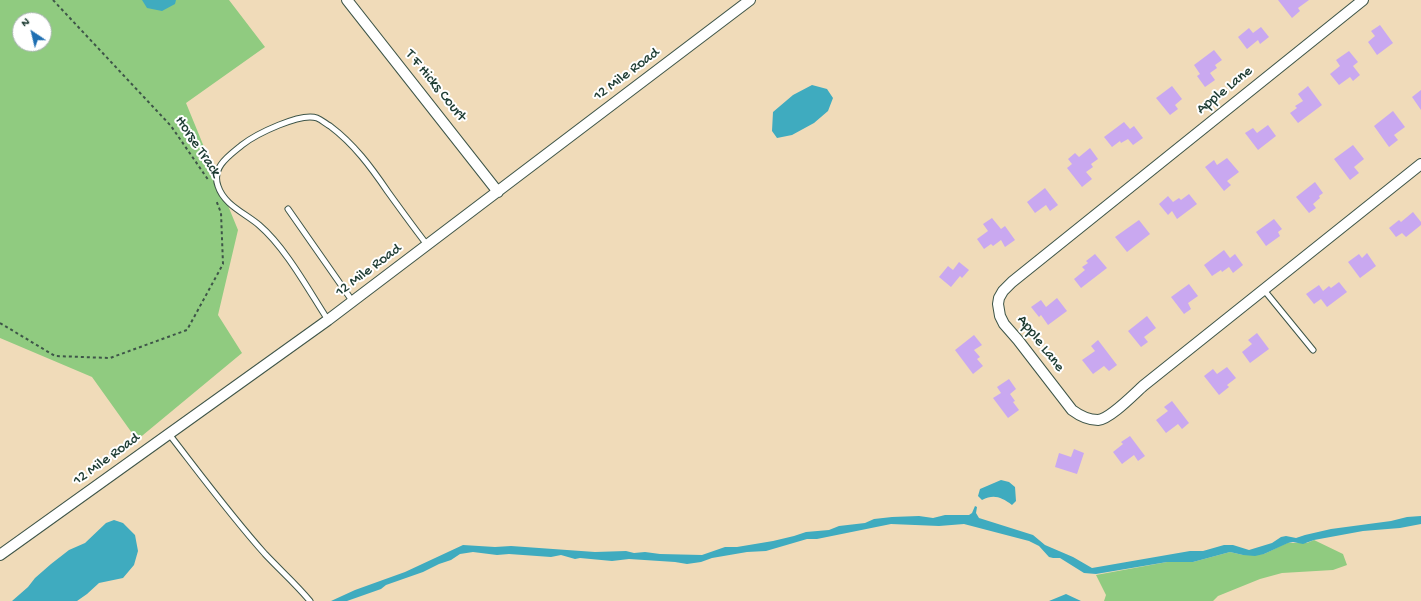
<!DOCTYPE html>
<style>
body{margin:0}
#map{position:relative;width:1421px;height:601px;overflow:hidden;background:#f0dbb9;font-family:"Gochi Hand",sans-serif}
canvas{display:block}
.north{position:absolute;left:12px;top:12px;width:40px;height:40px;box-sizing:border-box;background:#fff;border:1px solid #a5b1ae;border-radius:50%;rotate:325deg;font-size:11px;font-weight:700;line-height:16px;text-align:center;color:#1f3d34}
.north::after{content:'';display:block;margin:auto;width:14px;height:18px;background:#1f6fb2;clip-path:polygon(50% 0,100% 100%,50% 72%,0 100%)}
</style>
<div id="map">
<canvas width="1421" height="601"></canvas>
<div class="north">N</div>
</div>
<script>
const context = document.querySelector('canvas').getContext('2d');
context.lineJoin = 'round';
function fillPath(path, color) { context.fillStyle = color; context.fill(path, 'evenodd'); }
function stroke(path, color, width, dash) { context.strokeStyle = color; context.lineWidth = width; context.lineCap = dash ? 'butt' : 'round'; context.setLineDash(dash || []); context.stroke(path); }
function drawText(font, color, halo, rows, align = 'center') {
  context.font = font + ' "Gochi Hand",sans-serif'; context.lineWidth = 4; context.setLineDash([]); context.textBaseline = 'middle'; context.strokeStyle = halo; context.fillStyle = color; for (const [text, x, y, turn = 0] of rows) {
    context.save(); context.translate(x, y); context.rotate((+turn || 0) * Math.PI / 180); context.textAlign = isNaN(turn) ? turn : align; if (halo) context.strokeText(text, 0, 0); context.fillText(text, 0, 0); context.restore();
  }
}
const green = new Path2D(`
 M0,0H229L265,47L186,103L238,230L218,315L242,353L137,440L92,377L0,338ZM20,20H44V44H20Z
 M1314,540L1343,554L1347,565L1333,570L1282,573L1260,579L1218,596L1213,601H1104L1106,595L1096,575L1167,562H1193L1230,552L1243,555L1264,554L1287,543H1307Z`);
const water = new Path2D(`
 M142,0H176L175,4L162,11L147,8Z
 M812,85L827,89L833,98L828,111L814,123L792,135L777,138L772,131L773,112L793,95Z
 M1001,480L1009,482L1015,487L1016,501L1012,505C1001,497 994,494 982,500L978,496L980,489Z
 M975,506L977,507L976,513L979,518L1033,535L1045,545L1073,557L1092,568L1190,551H1203L1224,545H1233L1249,550L1272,543L1281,537L1286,536L1296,538L1305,535L1331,529L1391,521L1407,517L1421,516V524L1400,528L1363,531L1314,540L1303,544L1293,542L1288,543L1264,554L1255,556L1243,555L1230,552L1193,562H1167L1096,574L1084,573L1060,558H1053L1049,557L1039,546L1029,541L964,524L939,526L891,524L817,539H807L766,551L747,552L712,558L701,562L687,564L675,562L629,559L612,561L580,558L575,559L561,555L551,557L509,554L497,555L473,552L460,554L451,560L439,564L423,572L386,585L381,589L347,601H331L355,590L405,572L463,545L495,547L511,546L595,552L626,551L634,553L645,552L660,554L702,555L725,547H737L773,541L794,536L806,532L829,530L839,526L865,523L874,519L892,517L919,516L933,518L945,515H969L972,513Z
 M114,520L123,523L135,535L138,551L134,565L123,578L99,583L87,594L77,601H12L28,587L35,578L51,564L69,550L85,543L106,523Z
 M1066,594L1081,601H1049Z`);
const building = new Path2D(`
 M1278,0H1309L1298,8L1300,11L1292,18Z
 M1380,25L1393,43L1377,55L1368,42L1375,36L1371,31Z
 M1261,27L1269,37L1260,44L1258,40L1247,49L1238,37L1249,28L1253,33Z
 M1214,50L1222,60L1215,65L1217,68L1210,73L1215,80L1205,87L1197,76L1200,74L1194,65Z
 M1349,51L1358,62L1353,66L1360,75L1353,81L1350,77L1339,85L1330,74L1340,66L1336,60Z
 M1172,86L1182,99L1175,105L1178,109L1170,115L1156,98Z
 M1308,86L1322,105L1298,123L1290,113L1297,108L1295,106L1303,101L1298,94Z
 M1421,90V110L1412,97Z
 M1393,111L1405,127L1394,135L1398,140L1389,147L1374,126Z
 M1124,122L1130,129L1134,126L1143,138L1133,145L1128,139L1121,143L1120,141L1112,147L1104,137Z
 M1268,125L1276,136L1258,150L1245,133L1253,128L1257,133Z
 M1353,145L1364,159L1354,167L1359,173L1350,180L1334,159Z
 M1090,148L1098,159L1091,164L1093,167L1086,172L1092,179L1082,187L1067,168L1072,164L1068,159L1075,153L1079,157Z
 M1227,158L1239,172L1227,181L1231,185L1224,191L1205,167L1214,160L1217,165Z
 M1315,182L1323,193L1319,196L1320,198L1313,204L1316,208L1309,213L1296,197Z
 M1045,188L1058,205L1050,211L1046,205L1035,213L1027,202Z
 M1189,194L1197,204L1177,219L1172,211L1168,215L1159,204L1168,196L1173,202L1179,198L1181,200Z
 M1413,212L1421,222V225L1406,237L1402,233L1396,237L1389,228L1399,220L1401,222Z
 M992,218L1001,229L1005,226L1015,240L1005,247L1001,240L993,246L991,244L984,249L977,239L988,231L983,224Z
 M1274,219L1282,229L1278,232L1280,236L1266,246L1256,232Z
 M1139,220L1150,234L1127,252L1115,237Z
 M1224,250L1230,258L1235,254L1243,265L1233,273L1229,267L1222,272L1221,270L1212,276L1204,265Z
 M1367,253L1376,266L1360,278L1348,262L1359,254L1362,258Z
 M1095,254L1107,268L1081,288L1074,279L1085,270L1082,267L1088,263L1086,261Z
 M959,262L969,270L962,278L960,276L951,287L939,277L948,266L953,270Z
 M1339,282L1347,292L1327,307L1321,299L1314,304L1306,294L1319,285L1323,291L1329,286L1331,288Z
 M1189,284L1198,296L1188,303L1191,309L1184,314L1171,297Z
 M1057,298L1067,311L1048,325L1041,315L1039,317L1031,307L1041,300L1046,307Z
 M1147,316L1156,328L1144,337L1148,342L1141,347L1128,331Z
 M1257,333L1269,349L1250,363L1242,352L1252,344L1248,340Z
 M974,335L982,345L974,350L980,357L977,359L983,366L973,374L955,350Z
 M1098,340L1117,365L1109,371L1104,366L1093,374L1082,360L1095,351L1091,346Z
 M1227,367L1236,378L1227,385L1229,387L1219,395L1204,376L1213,369L1217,374Z
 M1009,379L1016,389L1010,394L1015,401L1013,402L1019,410L1008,418L993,398L1001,393L997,387Z
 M1172,401L1189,423L1182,429L1178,424L1166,433L1156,420L1168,411L1164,407Z
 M1130,436L1145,456L1138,461L1134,455L1122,464L1113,452L1123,444L1121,442Z
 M1074,449L1084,453L1077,474L1055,467L1059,453L1071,457Z`);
const path = new Path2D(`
 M53,0L171,126L209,181
 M0,323L55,356L110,358L187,330L223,264L221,213L216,200`);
const service = new Path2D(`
 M288,209L353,302
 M1264,290L1313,350
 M328,320C309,291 286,248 259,225C245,213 224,205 218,186C211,167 230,155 242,145C256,134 301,112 317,118C322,120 326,124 330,126C354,144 371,167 388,192C401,210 414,228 428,246
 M169,434C200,474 231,516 265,554C280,570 296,584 310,601`);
const minor = new Path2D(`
 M347,0L498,192
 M1363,0L1012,282L1003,291L999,298L998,304L1000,316L1004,324L1018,340L1072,410C1080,416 1089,420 1098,420C1110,419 1134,394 1143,386L1421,164
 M0,555L328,320L750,0`);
const streetNames = [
 ["12 Mile Road",627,75,-37],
 ["T F Hicks Court",435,86,51],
 ["Apple Lane",1225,91,-39],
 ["Horse Track",197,147,56],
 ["12 Mile Road",369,271,-37],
 ["Apple Lane",1040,344,52],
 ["12 Mile Road",107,460,-36]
];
fillPath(green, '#90cb80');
fillPath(water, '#3fabbf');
fillPath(building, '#c9a8f0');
stroke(service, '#3e5548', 7);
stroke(minor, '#3e5548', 12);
stroke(path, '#3e5548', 2, [3, 3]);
stroke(service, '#fff', 5);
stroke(minor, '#fff', 10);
drawText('15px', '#1f3d34', '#fff', streetNames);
</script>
